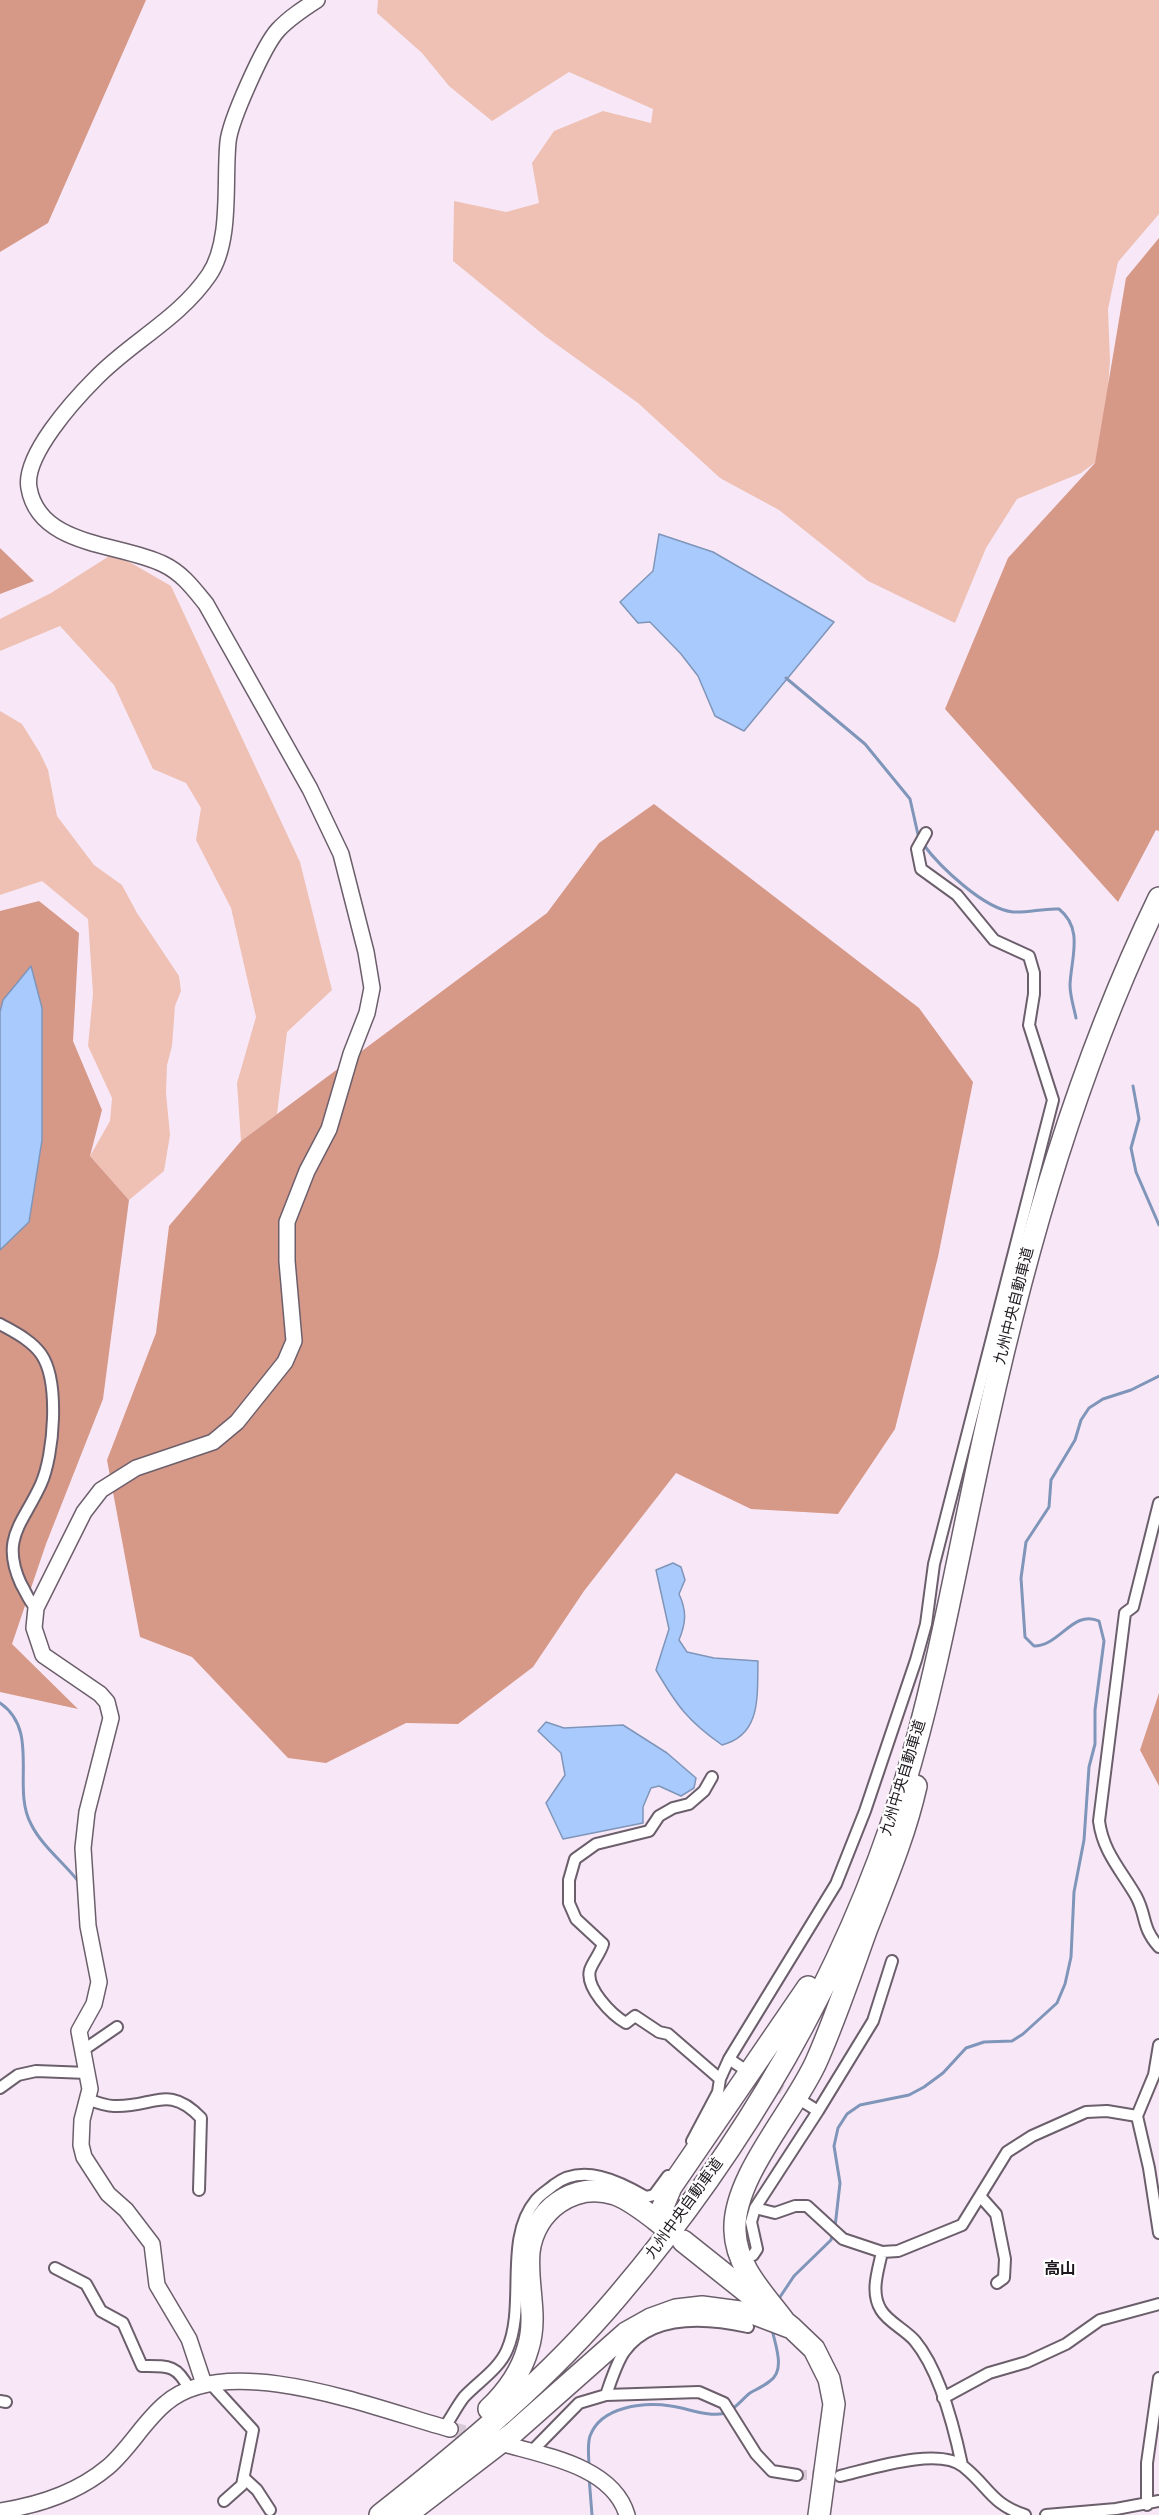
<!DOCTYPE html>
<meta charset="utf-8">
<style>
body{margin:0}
canvas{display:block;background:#f8e8f7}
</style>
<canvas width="1159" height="2515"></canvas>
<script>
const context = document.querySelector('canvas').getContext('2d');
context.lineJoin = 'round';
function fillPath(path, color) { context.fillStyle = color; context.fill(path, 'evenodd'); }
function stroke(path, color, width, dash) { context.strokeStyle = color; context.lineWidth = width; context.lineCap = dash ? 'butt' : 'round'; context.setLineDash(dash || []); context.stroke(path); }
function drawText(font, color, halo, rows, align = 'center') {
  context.font = font + ' Roboto,"Noto Sans JP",sans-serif'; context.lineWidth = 4.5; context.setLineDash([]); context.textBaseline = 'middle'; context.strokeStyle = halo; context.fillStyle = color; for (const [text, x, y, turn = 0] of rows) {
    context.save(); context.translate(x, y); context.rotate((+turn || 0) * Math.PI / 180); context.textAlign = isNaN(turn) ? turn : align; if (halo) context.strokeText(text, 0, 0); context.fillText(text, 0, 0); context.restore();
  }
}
const green = new Path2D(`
 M378,0H1159V214L1118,262L1108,309L1110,361L1108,388L1115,448L1081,473L1017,499L986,548L955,623L868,581L779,510L720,478L638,403L545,336L453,261L454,201L506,212L539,203L532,163L554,131L603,111L651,123L653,109L569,72L492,121L449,86L422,53L377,13Z
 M114,553L171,586L300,862L332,990L287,1032L277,1114L241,1141L237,1083L256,1017L231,908L196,840L201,808L186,783L153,769L114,685L60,626L0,651V619L51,593Z
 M0,711L22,724L40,753L48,770L57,816L94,865L122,885L137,913L179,976L181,991L175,1006L172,1046L167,1065L166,1093L170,1135L164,1171L129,1200L90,1156L110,1121L112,1098L88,1046L93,994L88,919L42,881L0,895Z`);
const forest = new Path2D(`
 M0,0H146L48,223L0,252Z
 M1159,238V831L1156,830L1118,902L945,709L1008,558L1095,463L1126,278Z
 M0,548L34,581L0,594Z
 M654,804L919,1008L973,1082L938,1257L895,1429L838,1514L751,1509L676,1473L584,1591L533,1667L458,1724L406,1723L326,1763L288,1758L192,1657L140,1637L107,1460L156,1333L169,1226L241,1141L547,913L599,843Z
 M39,901L79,933L73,1041L102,1110L90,1156L129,1200L103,1399L46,1544L12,1644L78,1709L0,1692V911Z
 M1159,1693V1786L1140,1750Z`);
const water = new Path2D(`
 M659,534L713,552L834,622L744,731L715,716L698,676L681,654L650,622L638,623L620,602L653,571Z
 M31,966L42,1008V1140L29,1222L0,1250V1012L3,1000Z
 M673,1563L681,1567L685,1580L679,1594C687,1611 686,1623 679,1640L687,1652L714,1658L758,1661C757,1695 762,1735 722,1745C688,1721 677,1706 656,1670L669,1629L656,1570Z
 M546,1722L564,1728L623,1725L667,1753L696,1778L694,1788L681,1796L659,1786L651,1788L643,1807V1823L563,1839L546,1803L565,1775L561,1753L538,1731Z`);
const stream = new Path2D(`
 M786,678L865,744L910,799L919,839
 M923,844C940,867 984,909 1013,912C1029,913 1043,908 1059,909C1084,929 1071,958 1070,985C1070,996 1074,1008 1076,1018
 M1133,1086L1139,1119L1131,1148L1136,1172L1159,1225
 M0,1703C41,1731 11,1787 31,1824C41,1845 64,1863 78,1881
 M835,2227L840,2183L834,2146L838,2128L847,2114L860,2105L909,2095L924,2087L943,2073L966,2048L984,2042L1012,2041L1023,2034L1057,2003L1065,1984L1071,1957L1074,1892L1084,1840L1089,1767L1095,1744V1710L1104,1641L1099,1621C1073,1609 1060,1646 1034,1646L1025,1637L1021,1578L1026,1542L1049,1507L1051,1480L1075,1440L1081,1420L1089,1408L1103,1399L1131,1390L1159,1376
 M780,2297L794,2276L831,2240L833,2233
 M589,2468C589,2457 587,2445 590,2436C601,2406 644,2402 671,2406C687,2408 710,2418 725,2413C736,2409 742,2399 750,2393C757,2389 764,2386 770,2381C786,2370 775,2345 772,2329
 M589,2477L592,2515`);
const streetTunnel = new Path2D(`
 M747,2071L799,2099
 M797,2475H828`);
const secondaryTunnel = new Path2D(`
 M450,2429L484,2438`);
const street = new Path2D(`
 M0,1324C14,1332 31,1340 41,1354C60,1381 54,1455 41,1484C23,1524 0,1538 21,1584C26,1592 29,1602 36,1608
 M1159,1503L1133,1607L1125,1613L1099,1821C1103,1852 1121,1870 1136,1896C1147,1916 1141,1927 1159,1947
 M712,1777L704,1791L689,1804L673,1808L659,1816L649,1831L596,1844L575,1859L569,1880V1903L576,1919L603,1944C600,1954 593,1961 590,1970C585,1988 612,2015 626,2023L635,2016L659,2032L668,2034L720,2079L729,2059L744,2069
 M1159,2045L1154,2075L1137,2116L1149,2168L1159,2233
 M82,2051L117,2027
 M729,2059L836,1884L865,1811L916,1660L926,1624L934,1564L1053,1100L1029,1025L1034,994V973L1029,956L994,940L957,895L921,869L917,849L926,833
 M0,2088L18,2075L36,2071L87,2073
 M87,2099C95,2102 106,2106 114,2106C153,2108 168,2083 201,2118L199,2190
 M802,2101L818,2111L873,2021L892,1961
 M692,2141L718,2092L720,2079
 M980,2196L996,2214L1005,2259L1004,2278L997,2283
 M755,2208L775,2213L795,2206H807L843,2239L882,2252L898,2251L962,2225L1007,2152L1032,2136L1086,2112L1107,2111L1137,2116
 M882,2252C878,2271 870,2292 881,2310C888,2322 906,2330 915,2341C940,2371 954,2427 962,2465
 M753,2255L757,2249L751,2222L755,2208L818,2111
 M55,2268L86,2284L101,2311L123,2323L142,2366C167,2366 177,2364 189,2389
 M210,2383L253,2430L242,2485L224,2501
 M606,2395C611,2381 616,2364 624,2352C652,2313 707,2318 748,2327
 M943,2398L989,2373L1027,2362L1066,2344L1100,2320L1159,2304
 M0,2401L6,2402
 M444,2428C451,2418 457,2406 464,2397C478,2382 499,2369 507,2350C527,2305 503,2239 536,2200C541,2194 548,2190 554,2185C582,2163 619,2181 646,2197L654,2195L668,2176
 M532,2451L579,2403L606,2395L699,2392L724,2403L756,2454L772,2471L797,2475
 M840,2476C870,2469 939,2446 964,2467C989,2487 991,2504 1025,2515
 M244,2478L257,2490L270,2510
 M1147,2505V2463L1159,2378
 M1046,2515L1116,2509L1159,2501`);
const secondary = new Path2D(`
 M204,2384L189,2339L157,2285L152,2244L126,2210L108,2194L84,2157L81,2145L82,2120L90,2089L79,2031L94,2004L99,1982L88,1926L83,1848L87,1812L111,1718L107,1702L100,1694L43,1655L34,1628L36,1608L84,1512L101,1490L136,1468L213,1442L237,1422L285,1362L294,1341L287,1261V1222L307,1171L329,1129L351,1054L367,1013L372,988L366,952L341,854L310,789L206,604C193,588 182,573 163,564C120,543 39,547 29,488C23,456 74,400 96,378C132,341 179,319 209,275C232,241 224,182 228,142C230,121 264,45 278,30C289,18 303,9 317,0
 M504,2444C547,2456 613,2467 627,2515
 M0,2511C40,2505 77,2493 108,2467C130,2448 144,2421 166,2403C229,2349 379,2410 450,2429`);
const highway = new Path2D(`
 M657,2221L671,2187L808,1987
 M683,2241L792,2328L814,2349L829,2379L834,2404L819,2515
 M784,2321C764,2294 736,2267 735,2231C732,2177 796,2109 817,2060C836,2017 851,1972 867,1928C885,1882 905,1835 916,1786
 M489,2409C507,2392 521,2373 528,2348C538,2316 526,2285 529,2252C534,2210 574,2181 615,2194C632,2200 651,2216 665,2227
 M380,2515C465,2448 548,2379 618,2296C743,2149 844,1977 902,1792C939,1672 959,1547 987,1423C1027,1243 1078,1065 1159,898
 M406,2515L513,2433L626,2333L651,2319L676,2310L702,2307L755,2314L789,2327`);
const streetNames = [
 ["九州中央自動車道",1015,1306,-76],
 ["九州中央自動車道",904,1778,-73],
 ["九州中央自動車道",685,2209,-54]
];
const neighbourhoodNames = [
 ["高山",1060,2270]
];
fillPath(green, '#eec1b4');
fillPath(forest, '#d69887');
fillPath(water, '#a9cafc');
stroke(water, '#7f95b9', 1.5);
stroke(stream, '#7f95b9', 3);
stroke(streetTunnel, '#d7c9d6', 10, [10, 5]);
stroke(secondaryTunnel, '#d7c9d6', 15, [15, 8]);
stroke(street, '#6c5f6c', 14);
stroke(secondary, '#6c5f6c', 18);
stroke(highway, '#6c5f6c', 24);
stroke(street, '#fff', 10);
stroke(secondary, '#fff', 15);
stroke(highway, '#fff', 21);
drawText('15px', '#1d181d', '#fff', streetNames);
drawText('bold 16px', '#1d181d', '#fff', neighbourhoodNames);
</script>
